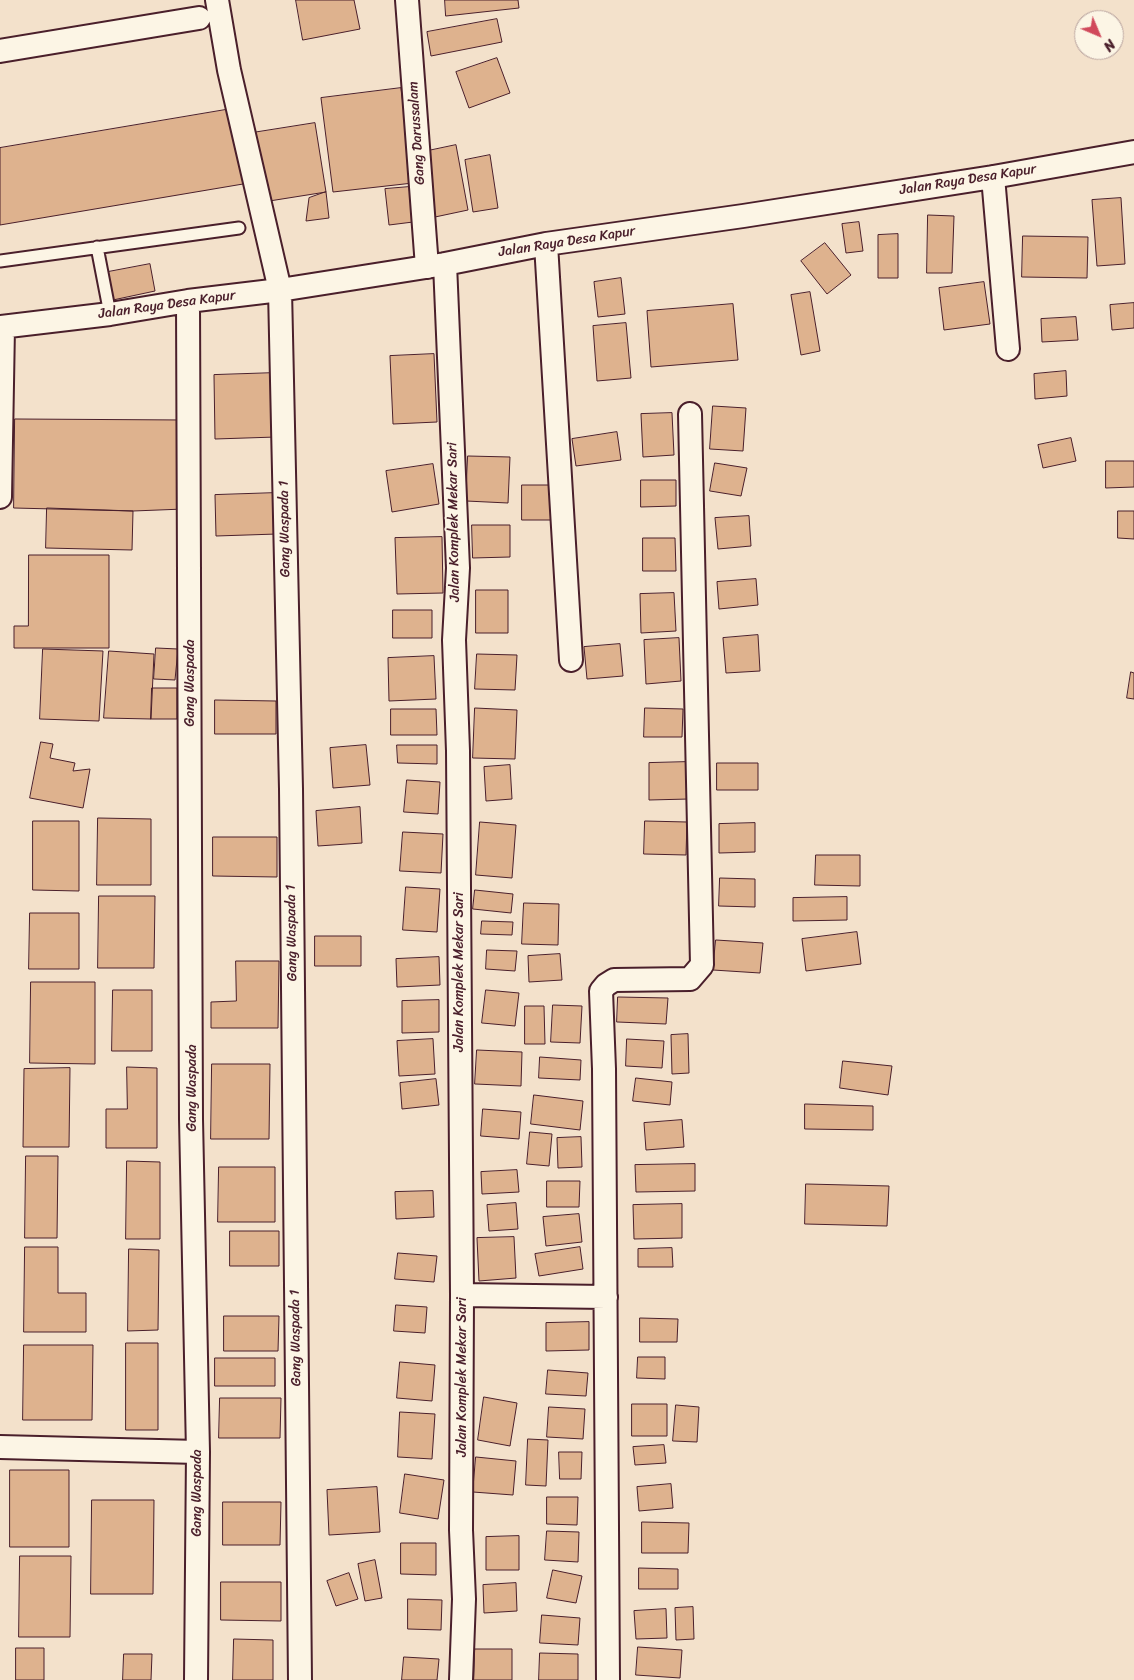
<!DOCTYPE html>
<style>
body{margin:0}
#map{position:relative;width:1134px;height:1680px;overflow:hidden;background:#f3e1cb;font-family:Sriracha,sans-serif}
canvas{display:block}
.north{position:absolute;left:1074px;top:10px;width:50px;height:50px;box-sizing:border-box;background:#fcf5e5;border:1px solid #b59f9b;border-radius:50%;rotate:135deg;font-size:14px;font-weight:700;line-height:20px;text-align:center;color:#4a1f2b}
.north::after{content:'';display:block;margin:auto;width:18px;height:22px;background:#d1495b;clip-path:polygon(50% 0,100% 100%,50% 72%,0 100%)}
</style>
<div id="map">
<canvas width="1134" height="1680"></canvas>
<div class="north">N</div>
</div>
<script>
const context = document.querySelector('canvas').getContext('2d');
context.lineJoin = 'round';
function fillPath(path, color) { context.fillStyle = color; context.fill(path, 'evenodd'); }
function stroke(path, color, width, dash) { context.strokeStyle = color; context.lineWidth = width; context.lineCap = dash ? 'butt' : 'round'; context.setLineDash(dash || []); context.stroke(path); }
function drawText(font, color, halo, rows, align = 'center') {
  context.font = font + ' Sriracha,sans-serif'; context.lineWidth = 4; context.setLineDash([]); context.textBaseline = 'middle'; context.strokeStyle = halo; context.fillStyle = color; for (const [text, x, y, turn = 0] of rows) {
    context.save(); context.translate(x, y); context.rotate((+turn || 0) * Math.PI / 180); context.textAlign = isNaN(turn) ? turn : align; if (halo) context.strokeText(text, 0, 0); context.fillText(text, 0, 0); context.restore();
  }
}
const building = new Path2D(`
 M296,0H354L360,29L303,40Z
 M445,0H518L519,8L446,16Z
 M497,19L502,42L431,56L427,32Z
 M497,58L510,93L469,108L456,72Z
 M401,88L413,183L333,192L321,98Z
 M231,109L243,184L0,225V148Z
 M315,123L326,192L263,202L252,133Z
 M456,145L468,210L435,217L423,152Z
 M490,155L498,208L473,212L465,160Z
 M409,187L413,222L389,225L385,189Z
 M326,192L329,218L306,221L309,198Z
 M1121,198L1125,264L1097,266L1092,200Z
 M928,215L954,216L952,273H927Z
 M859,222L863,251L846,253L842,224Z
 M898,234V278H878V235Z
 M1023,236L1088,237L1087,278L1022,277Z
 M825,243L851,275L827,294L801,261Z
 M150,264L155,291L113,300L108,272Z
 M621,278L625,314L598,317L594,282Z
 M984,282L990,324L944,330L939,288Z
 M810,292L820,351L801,355L791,295Z
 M1134,303V328L1112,330L1110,305Z
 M733,304L738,360L651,367L647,311Z
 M1076,317L1078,340L1042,342L1041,319Z
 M626,323L631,378L597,381L593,326Z
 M434,354L437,422L393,424L390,356Z
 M1066,371L1067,396L1035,399L1034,374Z
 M275,373L276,437L215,439L214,375Z
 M713,406L746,408L743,451L710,449Z
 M672,413L674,455L643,457L641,414Z
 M15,419L185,420L184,509L133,511L14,508Z
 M617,432L621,460L576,466L572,439Z
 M1071,438L1076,461L1043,468L1038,445Z
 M468,456L510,457L508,503L466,501Z
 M1106,461H1134V487L1106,488Z
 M715,463L747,468L741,496L710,491Z
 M433,464L439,504L392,512L386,471Z
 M641,480H676V506L641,507Z
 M522,485H554V520H522Z
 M276,493L277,534L216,536L215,495Z
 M47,508L133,511L132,550L46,548Z
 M1118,511H1134V539L1118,538Z
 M749,516L751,546L718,549L715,518Z
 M472,525H510V557L473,558Z
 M442,537L443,593L397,594L395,538Z
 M643,538H675L676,571H643Z
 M29,555H109V648H14V626H28Z
 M756,579L758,605L719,609L717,582Z
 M476,590H508V633H476Z
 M674,593L676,631L641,633L640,594Z
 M393,610H432V638H393Z
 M758,635L760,671L726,673L723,638Z
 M679,638L681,681L646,684L644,640Z
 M620,644L623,676L587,679L584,647Z
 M156,648L178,649L175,680L154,679Z
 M43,649L103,651L99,721L40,719Z
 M109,651L154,654L151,719L104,718Z
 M477,654L517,655L515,690L475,689Z
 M434,656L436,699L389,701L388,658Z
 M1131,672L1134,673V699L1127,698Z
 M152,688H177V719H151Z
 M215,700L276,701V734H215Z
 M475,708L517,710L515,759L473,758Z
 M645,708L683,709L682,737H644Z
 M391,709H436L437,735H391Z
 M41,742L53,744L50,758L75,763L73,771L90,769L83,808L30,798Z
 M366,745L370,785L333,788L330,748Z
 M397,745H437V764L398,763Z
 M688,762L689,799L649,800V763Z
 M717,763H758V790H717Z
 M510,765L512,799L486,801L484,767Z
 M407,780L440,782L438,814L404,812Z
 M360,807L362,843L318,846L316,811Z
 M98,818L151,819V885H97Z
 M33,821H79V891L33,890Z
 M645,821L687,822L686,855L644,854Z
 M480,822L516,825L512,878L476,875Z
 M755,823V852L719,853V824Z
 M403,832L443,834L441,873L400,871Z
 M213,837H277V877L213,876Z
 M816,855H860V886L815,885Z
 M720,878L755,879V907L719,906Z
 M406,887L440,889L437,932L403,930Z
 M475,890L513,894L511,913L473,909Z
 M99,896H155L154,968H98Z
 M847,897V920L793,921V898Z
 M524,903L559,904L558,945L522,944Z
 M30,913H79V969H29Z
 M482,921L513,922L512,935L481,934Z
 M857,932L861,964L806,971L802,939Z
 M315,936H361V966H315Z
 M716,940L763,943L760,973L713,970Z
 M487,950L517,951L515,971L486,969Z
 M560,954L562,980L529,982L528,956Z
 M439,957L440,985L397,987L396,959Z
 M236,961H279L278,1028H211V1002L236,1001Z
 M31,982H95V1064L30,1063Z
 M113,990H152V1051H112Z
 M486,990L519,993L515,1026L482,1023Z
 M618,997L668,998L666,1024L617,1022Z
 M439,1000V1032L402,1033V1001Z
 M553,1005L582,1006L580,1043L551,1042Z
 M525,1006H544L545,1044H525Z
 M688,1034L689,1073L672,1074L671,1035Z
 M433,1039L435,1074L399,1076L397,1041Z
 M627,1039L664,1041L662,1068L626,1066Z
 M477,1050L522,1052L521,1086L475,1084Z
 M540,1057L581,1060L580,1080L539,1078Z
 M843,1061L892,1066L888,1095L840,1088Z
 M212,1064H270L269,1139H211Z
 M127,1067L157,1068V1148H106V1109H127Z
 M70,1068L69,1147H23L24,1069Z
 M636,1078L672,1082L670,1105L633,1101Z
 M436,1079L439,1105L402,1109L400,1083Z
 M534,1095L583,1101L580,1130L531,1124Z
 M805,1104L873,1106V1130L805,1129Z
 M483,1109L521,1112L519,1139L481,1136Z
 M682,1120L684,1147L646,1150L644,1123Z
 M530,1132L552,1134L549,1166L527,1164Z
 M581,1137L582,1167L558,1168L557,1138Z
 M26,1156H58L57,1238H25Z
 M127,1161L160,1162V1239H126Z
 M695,1164V1191L636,1192L635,1165Z
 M219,1167H275V1222H218Z
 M517,1170L519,1192L482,1194L481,1172Z
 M547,1181H580L579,1207H547Z
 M806,1184L889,1186L887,1226L805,1224Z
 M433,1191L434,1217L396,1219L395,1192Z
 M516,1203L518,1229L489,1231L487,1205Z
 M682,1204V1238L634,1239L633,1205Z
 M579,1214L582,1242L546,1246L543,1217Z
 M230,1231H279V1266H230Z
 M514,1237L516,1278L479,1281L477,1238Z
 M25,1247H58V1293H86V1332H24Z
 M580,1247L583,1269L539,1276L535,1254Z
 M672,1248L673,1267H638V1249Z
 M129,1249L159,1250L158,1330L128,1331Z
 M398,1253L437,1256L434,1282L395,1279Z
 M396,1305L427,1307L425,1333L394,1331Z
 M224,1316H279L278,1351H224Z
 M640,1318L678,1319L677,1342H640Z
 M589,1322V1350L546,1351V1323Z
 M126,1343H158V1430H126Z
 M24,1345H93L92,1420H23Z
 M638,1357H665V1379L637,1378Z
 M215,1358H275V1386H215Z
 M400,1362L435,1365L432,1401L397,1398Z
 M548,1370L588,1373L586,1396L546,1394Z
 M484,1397L517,1403L510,1446L478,1440Z
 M220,1398H281L280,1438H219Z
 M632,1404H667V1436H632Z
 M676,1405L699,1407L697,1442L673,1441Z
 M549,1407L585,1409L583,1439L547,1437Z
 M400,1412L435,1414L432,1459L398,1457Z
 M528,1439L548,1440L546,1486L526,1485Z
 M664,1445L666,1463L635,1465L633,1447Z
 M559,1452H582L581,1479H560Z
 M476,1457L516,1461L513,1495L473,1492Z
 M10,1470H69V1547H10Z
 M405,1474L444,1480L438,1519L400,1513Z
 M671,1484L673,1508L639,1511L637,1487Z
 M377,1487L380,1532L329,1535L327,1490Z
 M547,1497H578L577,1525L547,1524Z
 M92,1500H154L153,1594H91Z
 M223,1502H281L280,1545H223Z
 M642,1522L689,1523L688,1553H642Z
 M547,1531L579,1532L578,1562L545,1560Z
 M519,1536V1570H486V1537Z
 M401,1543H436V1575L401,1574Z
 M20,1556H71L70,1637H19Z
 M375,1560L382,1598L365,1601L358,1564Z
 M639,1568L678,1569V1589H639Z
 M553,1570L582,1576L576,1603L547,1598Z
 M349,1573L358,1599L336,1606L327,1581Z
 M221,1582H281V1621L221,1620Z
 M516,1583L517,1611L484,1613L483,1585Z
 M408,1599L442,1600L441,1630L408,1629Z
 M693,1607L694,1639L676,1640L675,1608Z
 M666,1609L667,1638L636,1639L634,1611Z
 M542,1615L580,1618L578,1645L540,1643Z
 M234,1639L273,1640V1680H233Z
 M638,1647L682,1650L680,1678L636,1675Z
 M16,1648H44V1680H16Z
 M475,1649H512V1680H474Z
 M540,1653L578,1654V1680H539Z
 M124,1654H152L151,1680H123Z
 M404,1657L439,1659L437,1680H402Z`);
const service = new Path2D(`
 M97,247L110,314
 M0,261L239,228`);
const minor = new Path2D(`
 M217,0L229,70L280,290L291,789L300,1680
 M407,0L427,267
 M0,51L199,18
 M993,177L1008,349
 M546,244L571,660
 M445,264L458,568L454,640L458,751L462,1295L461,1530L464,1599L461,1680
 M188,301L191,1119L198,1452L196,1680
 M0,327L110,314L188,301L280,290L445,264L546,244L743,216L993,177L1134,152
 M0,497L3,327
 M462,1295L606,1297
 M0,1447L198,1452
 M608,1680L604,1069L601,991L606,985L614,980L690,979L702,965L690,414`);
const streetNames = [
 ["Gang Darussalam",417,133,-94],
 ["Jalan Raya Desa Kapur",968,180,-9],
 ["Jalan Raya Desa Kapur",567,242,-9],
 ["Jalan Raya Desa Kapur",167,305,-8],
 ["Jalan Komplek Mekar Sari",454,522,-91],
 ["Gang Waspada 1",285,529,-91],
 ["Gang Waspada",190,683,-90],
 ["Gang Waspada 1",292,933,-91],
 ["Jalan Komplek Mekar Sari",459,972,-90],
 ["Gang Waspada",192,1088,-90],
 ["Gang Waspada 1",296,1338,-91],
 ["Jalan Komplek Mekar Sari",462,1377,-90],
 ["Gang Waspada",197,1493,-90]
];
fillPath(building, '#deb28e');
stroke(building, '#4a1f2b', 1);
stroke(service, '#4a1f2b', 15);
stroke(minor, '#4a1f2b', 26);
stroke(service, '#fcf5e5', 11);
stroke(minor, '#fcf5e5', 22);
drawText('14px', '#4a1f2b', '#fcf5e5', streetNames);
</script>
